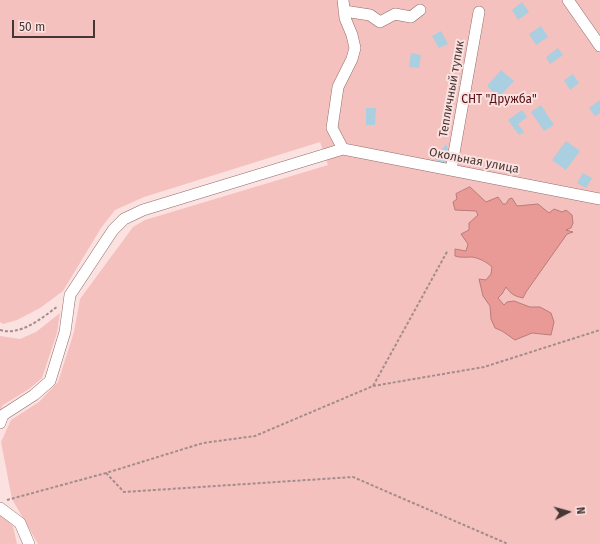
<!DOCTYPE html>
<meta charset="utf-8">
<style>
body{margin:0}
#map{position:relative;width:600px;height:544px;overflow:hidden;background:#fbe1e0;font-family:"Fira Sans",sans-serif}
canvas{display:block}
.north{position:absolute;left:548px;top:492px;width:40px;height:40px;-webkit-text-stroke:3px #fbe1e0;paint-order:stroke;rotate:84deg;font-size:11px;font-weight:700;line-height:16px;text-align:center;color:#463635}
.north::after{content:'';display:block;margin:auto;width:14px;height:18px;background:#463635;clip-path:polygon(50% 0,100% 100%,50% 72%,0 100%)}
.scale{position:absolute;left:12px;top:20px;width:83px;height:18px;box-sizing:border-box;border:2px solid #463635;border-top:0;padding-left:5px;font-size:12px;line-height:14px;white-space:nowrap;color:#463635;-webkit-text-stroke:3px #fbe1e0;paint-order:stroke}
</style>
<div id="map">
<canvas width="600" height="544"></canvas>
<div class="north">N</div>
<div class="scale">50 m</div>
</div>
<script>
const context = document.querySelector('canvas').getContext('2d');
context.lineJoin = 'round';
function fillPath(path, color) { context.fillStyle = color; context.fill(path, 'evenodd'); }
function stroke(path, color, width, dash) { context.strokeStyle = color; context.lineWidth = width; context.lineCap = dash ? 'butt' : 'round'; context.setLineDash(dash || []); context.stroke(path); }
function drawText(font, color, halo, rows, align = 'center') {
  context.font = font + ' "Fira Sans",sans-serif'; context.lineWidth = 4; context.setLineDash([]); context.textBaseline = 'middle'; context.strokeStyle = halo; context.fillStyle = color; for (const [text, x, y, turn = 0] of rows) {
    context.save(); context.translate(x, y); context.rotate((+turn || 0) * Math.PI / 180); context.textAlign = isNaN(turn) ? turn : align; if (halo) context.strokeText(text, 0, 0); context.fillText(text, 0, 0); context.restore();
  }
}
const green = new Path2D(`
 M0,0H600V544H38L12,499L1,442L11,420L39,402L58,382L74,332L80,299L133,227L145,220L328,165L320,142L144,197L115,210L101,228L63,291L40,308L17,320L3,324L0,322Z
 M60,313L57,333L42,378L29,389L3,405L0,410V336L20,339L36,332Z
 M0,514L13,526L17,544H0Z`);
const water = new Path2D(`
 M470,187L486,202L498,197L503,204H506L509,199L512,198L517,206L538,204L549,213L554,209L562,212L566,210L572,215L573,223L571,228L566,230L573,232L567,234L526,292L523,298C514,296 511,294 506,287L502,294L498,298L504,305L507,302L514,301L530,307H540L551,313L554,322L551,335L532,333L515,340L502,331L495,328L491,319L490,306L483,296L479,279L486,280L491,274L492,267C487,262 479,258 472,257C466,257 461,258 455,256V249L466,251L468,244L461,234L469,230V223L478,215L476,211L455,210L453,202L457,199L456,194Z`);
const building = new Path2D(`
 M522,2L529,12L518,20L512,10Z
 M541,26L548,37L536,45L529,34Z
 M441,31L448,44L439,48L432,36Z
 M558,48L563,55L550,64L546,57Z
 M411,53L421,55L419,68L409,67Z
 M501,70L514,81L499,97L487,86Z
 M573,74L579,83L570,90L564,80Z
 M600,100V113L595,116L589,108Z
 M541,105L554,125L544,131L531,112Z
 M366,108H376L375,125H366Z
 M522,110L527,117L518,124L524,132L519,135L508,120Z
 M566,141L580,151L566,170L552,160Z
 M446,144L449,151L445,165L435,159Z
 M583,173L592,178L586,188L577,183Z`);
const path = new Path2D(`
 M0,330C21,336 42,318 58,306
 M373,386L484,367L600,330
 M106,473L124,492L353,477L508,544
 M7,500L106,473L203,443L255,436L373,386L448,250`);
const minor = new Path2D(`
 M568,0L600,46
 M344,11L370,15L380,22L395,14L411,17L420,10
 M343,149L332,128L338,87L352,59L355,48L352,35L345,18L343,0
 M451,170L479,12
 M0,423L3,415L34,395L50,381L65,332L70,295L113,230L124,219L143,210L343,149L600,199
 M0,508L20,523L29,544`);
const streetNames = [
 ["Тепличный тупик",452,89,-80],
 ["Окольная улица",474,161,11]
];
const parkNames = [
 ["СНТ \"Дружба\"",499,100]
];
fillPath(green, '#f5c1be');
fillPath(water, '#e99a97');
stroke(water, '#b87c7a', 1);
fillPath(building, '#a9cfe0');
stroke(minor, '#916c6a', 12);
stroke(path, '#a28d8c', 2, [3, 2]);
stroke(minor, '#fff', 11);
drawText('12px', '#463635', '#fbe1e0', streetNames);
drawText('12px', '#551015', '#fbe1e0', parkNames);
</script>
